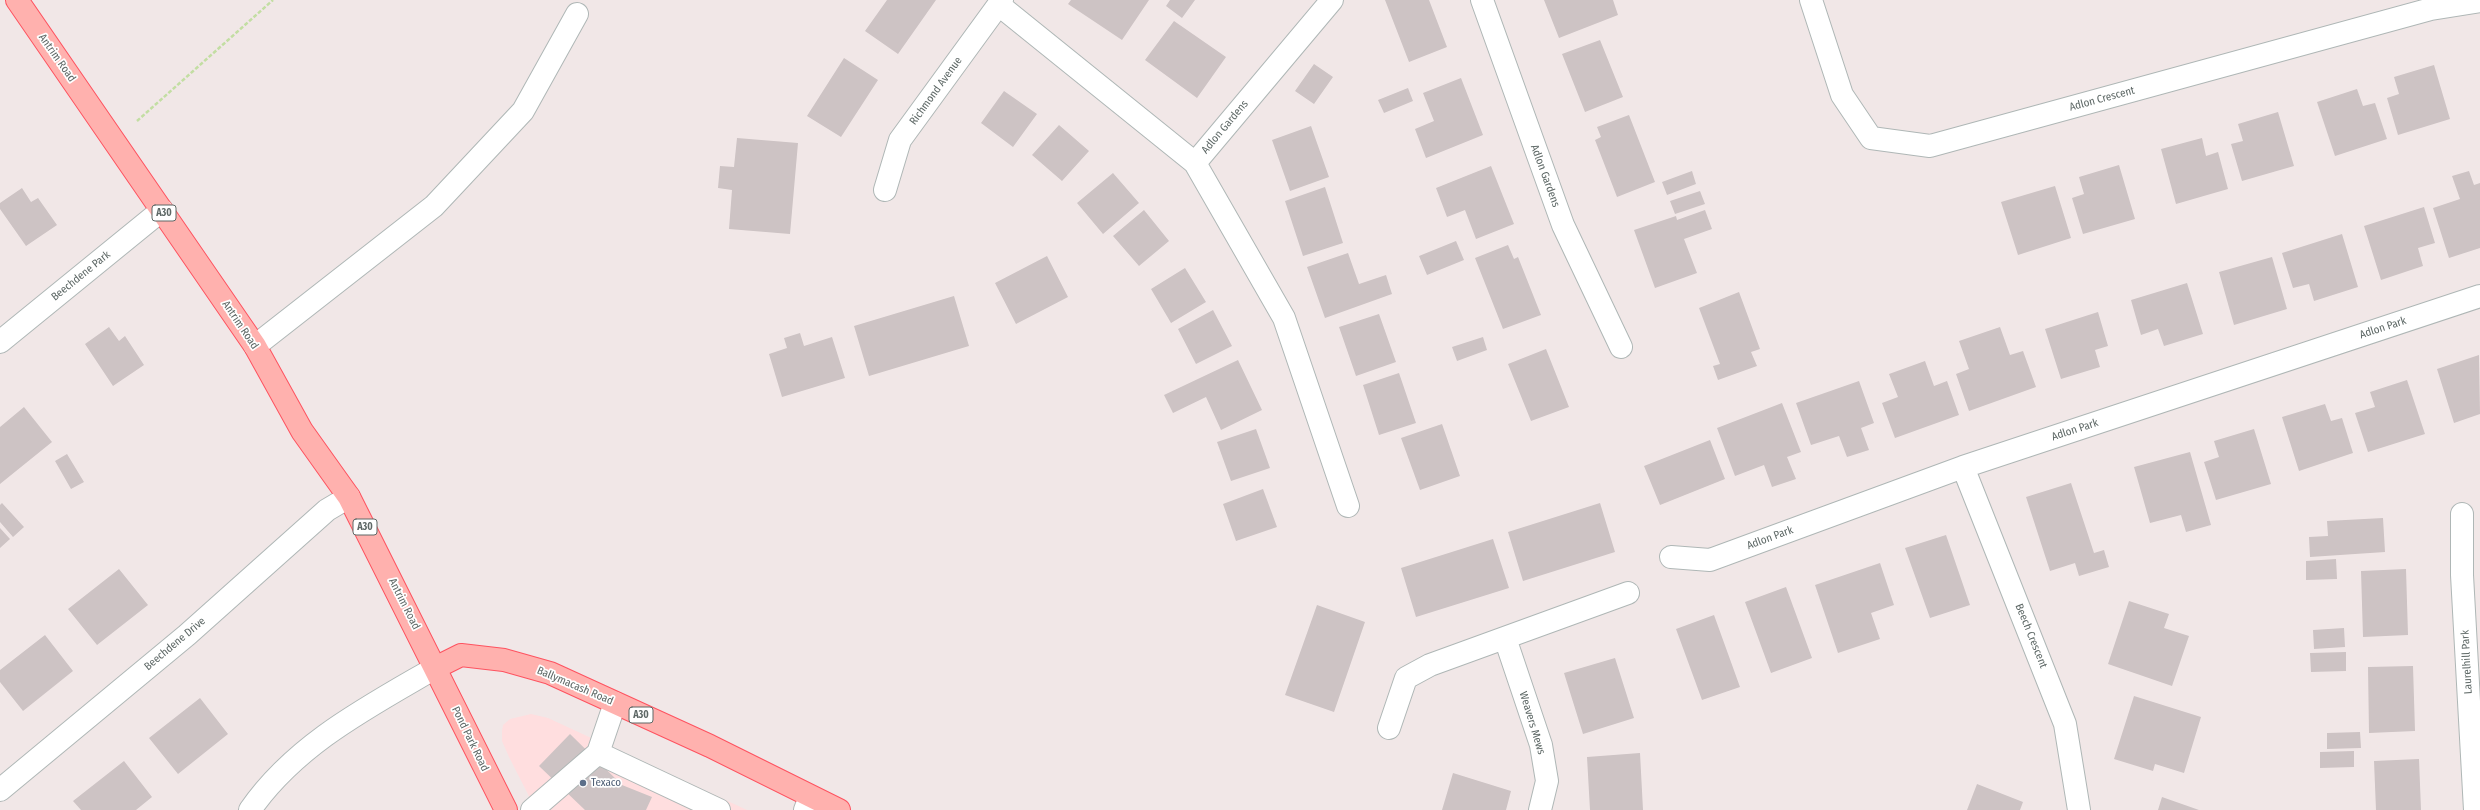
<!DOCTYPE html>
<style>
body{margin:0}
canvas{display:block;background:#f1e7e7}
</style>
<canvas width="2480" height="810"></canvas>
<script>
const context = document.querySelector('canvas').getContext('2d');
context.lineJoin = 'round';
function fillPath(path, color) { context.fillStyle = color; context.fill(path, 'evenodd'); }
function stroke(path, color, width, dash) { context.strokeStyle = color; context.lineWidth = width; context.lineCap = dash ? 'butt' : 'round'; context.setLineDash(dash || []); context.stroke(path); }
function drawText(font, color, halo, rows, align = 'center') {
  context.font = font + ' "Fira Sans Condensed",sans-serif'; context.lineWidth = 3.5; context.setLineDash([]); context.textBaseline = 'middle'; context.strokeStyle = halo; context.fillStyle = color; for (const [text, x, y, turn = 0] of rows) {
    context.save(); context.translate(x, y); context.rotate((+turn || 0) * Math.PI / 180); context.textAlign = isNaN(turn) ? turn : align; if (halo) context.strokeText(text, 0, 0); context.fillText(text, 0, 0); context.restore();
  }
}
const commercial = new Path2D(`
 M531,714L548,718L747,810H536L509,757L502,741V731L503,725L510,719Z`);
const building = new Path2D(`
 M887,0H936L898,54L865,31Z
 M1071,0H1149L1122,40L1068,4Z
 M1170,0H1195L1182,18L1166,6Z
 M1385,0H1429L1447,47L1409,62Z
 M1544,0H1613L1618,15L1559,38Z
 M1174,21L1226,57L1197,98L1145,60Z
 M1600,40L1623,97L1585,112L1562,54Z
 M844,58L878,80L841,137L807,116Z
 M1314,64L1333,77L1314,104L1295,91Z
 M2434,65L2450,119L2398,135L2387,98L2399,94L2394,77Z
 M1461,78L1483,135L1426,158L1415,129L1434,121L1423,93Z
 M1408,88L1413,101L1384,113L1378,100Z
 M2357,89L2363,106L2375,103L2387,139L2335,156L2317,102Z
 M1004,91L1037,114L1013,147L981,123Z
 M2278,112L2294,166L2242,181L2231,144L2243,141L2238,124Z
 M1629,115L1655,182L1617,197L1595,140L1601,137L1597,127Z
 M1059,125L1089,151L1062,181L1032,155Z
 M1311,126L1329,177L1290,191L1272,140Z
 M737,138L798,143L790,234L729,229L732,190L718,188L720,166L734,167Z
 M2202,138L2206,156L2218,152L2228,189L2176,204L2161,149Z
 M2119,165L2135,219L2083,234L2072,198L2084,194L2079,177Z
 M1491,166L1514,224L1476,239L1465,210L1447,217L1436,188Z
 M1692,171L1696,184L1667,195L1662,182Z
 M2469,171L2474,185L2480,183V248L2449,258L2433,208L2460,199L2452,176Z
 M1113,173L1139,203L1103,234L1077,203Z
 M2055,186L2071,238L2018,255L2001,202Z
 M1325,187L1343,243L1303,256L1285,201Z
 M22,188L31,202L38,198L57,225L26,246L0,209V203Z
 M1700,191L1705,204L1675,214L1670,201Z
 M2424,207L2435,243L2418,248L2423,266L2381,280L2364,226Z
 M1144,210L1169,241L1139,266L1113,236Z
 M1705,210L1712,229L1684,239L1697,273L1655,288L1634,230L1676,216L1677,220Z
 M2342,234L2358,287L2314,301L2309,284L2293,288L2282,253Z
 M1456,241L1464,260L1427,275L1419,256Z
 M1508,245L1514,259L1518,257L1541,315L1503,329L1475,258Z
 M1348,253L1359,284L1386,275L1392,294L1325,318L1307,267Z
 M1047,256L1068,297L1016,324L995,283Z
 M2272,257L2287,309L2234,325L2219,272Z
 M1185,268L1206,302L1171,323L1151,289Z
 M2187,283L2203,334L2164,346L2158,329L2141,335L2131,300Z
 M1739,292L1760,349L1751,352L1757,366L1718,380L1713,366L1720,364L1699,308Z
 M954,296L969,346L869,376L854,326Z
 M1213,310L1232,346L1196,364L1178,329Z
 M2098,312L2108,346L2095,350L2100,367L2061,379L2045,329Z
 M1379,314L1396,362L1356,376L1339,327Z
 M109,327L119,341L125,336L144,365L113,386L85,344Z
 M2000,327L2010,355L2023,351L2036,387L1969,411L1956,374L1969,369L1959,341Z
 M800,333L804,346L832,337L845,378L782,397L769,354L787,348L784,338Z
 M1483,337L1487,350L1457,361L1452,347Z
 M1546,349L1569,407L1531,421L1508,364Z
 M2479,355L2480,414L2454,423L2437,369Z
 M1238,360L1262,410L1221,430L1206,397L1173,413L1164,395Z
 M1925,361L1934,386L1947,381L1959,415L1895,438L1882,403L1898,397L1889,374Z
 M1399,373L1416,423L1379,435L1363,385Z
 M2407,380L2425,434L2368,452L2355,413L2375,407L2370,392Z
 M1859,381L1874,423L1861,428L1869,450L1847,457L1839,436L1811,445L1796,403Z
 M1782,403L1801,452L1787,457L1796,479L1772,487L1764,465L1735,476L1717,428Z
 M2325,404L2331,421L2342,418L2353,453L2299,471L2282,417Z
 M24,407L52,442L0,484V427Z
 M1442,424L1460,476L1420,490L1401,438Z
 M1256,429L1270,468L1231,481L1217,442Z
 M2254,429L2271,484L2216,500L2204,462L2219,457L2214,441Z
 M1710,440L1725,479L1660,505L1644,466Z
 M2190,452L2211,525L2186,532L2181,515L2150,523L2134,467Z
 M67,454L84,482L71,489L55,461Z
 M2071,483L2094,553L2104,550L2109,567L2079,576L2075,563L2050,571L2026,497Z
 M1263,489L1277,527L1236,541L1223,504Z
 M2,503L24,527L13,537L0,522V505Z
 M1600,503L1615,552L1523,581L1508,532Z
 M2383,518L2385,552L2310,557L2309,537L2328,536L2327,521Z
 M0,528L10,539L0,548Z
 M1946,535L1970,605L1930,618L1905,548Z
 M1493,539L1509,588L1416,617L1401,568Z
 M2336,559L2337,579L2306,580V561Z
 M1880,563L1894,605L1871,613L1880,639L1838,653L1815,585Z
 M119,569L148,605L97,645L68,609Z
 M2406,569L2408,635L2363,637L2361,571Z
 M1786,587L1812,658L1771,673L1745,602Z
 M2129,601L2169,614L2164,628L2189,636L2172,686L2108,664Z
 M1317,605L1365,622L1334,712L1285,695Z
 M1714,615L1740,687L1702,700L1676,629Z
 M2344,628L2345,647L2314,649L2313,630Z
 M45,635L73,671L23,711L0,682V670Z
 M2346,652V671L2311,672L2310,653Z
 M1615,658L1634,718L1583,734L1564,673Z
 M2413,666L2415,731L2369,733L2368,667Z
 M2134,696L2201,717L2184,773L2155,764L2153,771L2114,759Z
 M200,698L228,734L178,774L149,738Z
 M2360,732L2361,748L2327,749V733Z
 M570,734L622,785L652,797L646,810H585L539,766Z
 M2354,751V767L2320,768V752Z
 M1640,753L1643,810H1590L1587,757Z
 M2419,759L2421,810H2376L2374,761Z
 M124,761L152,797L136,810H81L73,801Z
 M1453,773L1511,791L1506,810H1442Z
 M1977,784L2023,802L2020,810H1967Z
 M2162,797L2199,810H2158Z`);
const path = new Path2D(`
 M137,121L273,0`);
const minor = new Path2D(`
 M1482,0L1563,225L1621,347
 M1811,0L1842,95L1871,138L1930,146L2431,9L2480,1
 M999,5L1195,163L1284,318L1348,506
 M1195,163L1332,0
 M885,190L900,140L1002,0
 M0,342L162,210
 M255,346L434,206L523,111L577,14
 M1963,467L2065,724L2079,810
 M2462,514V575L2475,810
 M1671,557L1710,560L1963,467L2480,296
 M1505,638L1541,745L1547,781L1540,810
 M1389,728L1406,678L1430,665L1628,593
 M598,753L719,810
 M0,790L187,635L327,510L349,497
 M250,810C296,744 368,707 435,668
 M532,810L598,753L615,703
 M805,810L810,797`);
const major = new Path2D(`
 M17,0L255,346L302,431L349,497L506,810
 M435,668L461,655L504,660L550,673L710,746L839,810`);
const markers = [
 [583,783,4,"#5c6f8a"]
];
const shields = [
 [164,213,24],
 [365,527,24],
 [641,715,24]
];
const shieldNames = [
 ["A30",164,213],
 ["A30",365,527],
 ["A30",641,715]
];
const streetNames = [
 ["Antrim Road",57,58,55],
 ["Richmond Avenue",936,91,-54],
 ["Adlon Crescent",2102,99,-15],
 ["Adlon Gardens",1225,127,-50],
 ["Adlon Gardens",1545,176,70],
 ["Beechdene Park",81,276,-39],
 ["Antrim Road",240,325,56],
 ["Adlon Park",2383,328,-18],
 ["Adlon Park",2075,430,-18],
 ["Adlon Park",1770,538,-20],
 ["Antrim Road",404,604,63],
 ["Beech Crescent",2031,636,68],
 ["Beechdene Drive",175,644,-40],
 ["Laurelhill Park",2467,662,-93],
 ["Ballymacash Road",575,686,23],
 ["Weavers Mews",1532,723,73],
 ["Pond Park Road",470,739,64]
];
const serviceNames = [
 ["Texaco",591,783]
];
fillPath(commercial, '#ffdedf');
fillPath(building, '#cdc3c4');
stroke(minor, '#afb7b6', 24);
stroke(major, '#fe5360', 24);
stroke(path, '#c3dea3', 2.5, [4, 2]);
stroke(minor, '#fff', 22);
stroke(major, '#ffb1ae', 22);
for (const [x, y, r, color] of markers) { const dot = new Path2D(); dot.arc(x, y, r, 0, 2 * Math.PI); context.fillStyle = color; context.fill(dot); stroke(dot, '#fff', 1.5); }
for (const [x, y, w] of shields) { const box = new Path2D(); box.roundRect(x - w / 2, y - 8, w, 16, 3); context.fillStyle = '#fff'; context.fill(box); stroke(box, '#5e6866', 1); }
drawText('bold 10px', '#5e6866', null, shieldNames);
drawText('11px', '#5e6866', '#fff', streetNames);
drawText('11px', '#4e5e75', '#fff', serviceNames, 'left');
</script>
